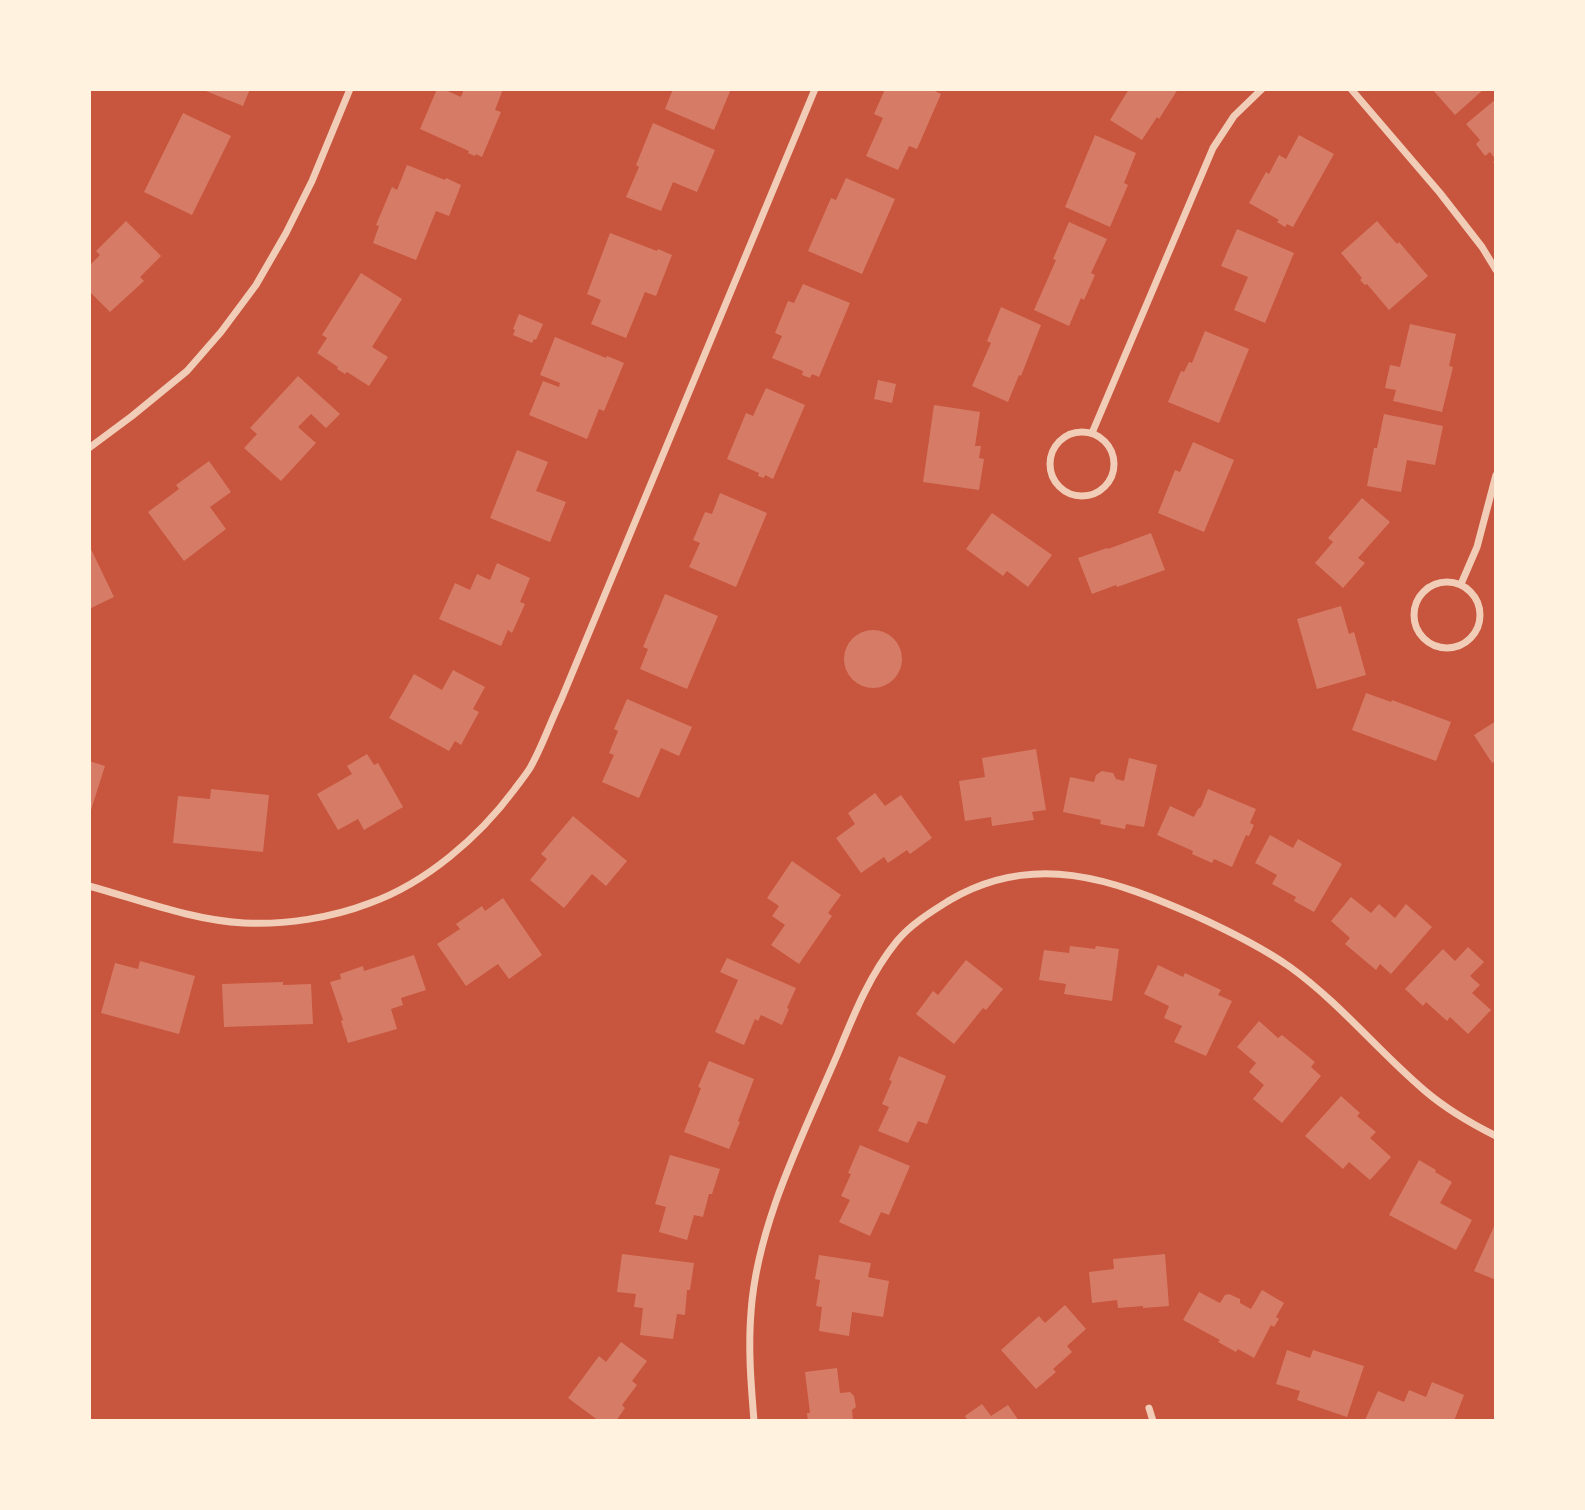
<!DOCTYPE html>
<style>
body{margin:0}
#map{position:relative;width:1585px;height:1510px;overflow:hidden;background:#c8553d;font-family:Rubik,sans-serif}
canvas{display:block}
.frame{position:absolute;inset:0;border:91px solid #fff3e0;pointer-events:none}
</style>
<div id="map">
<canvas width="1585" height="1510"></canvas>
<div class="frame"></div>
</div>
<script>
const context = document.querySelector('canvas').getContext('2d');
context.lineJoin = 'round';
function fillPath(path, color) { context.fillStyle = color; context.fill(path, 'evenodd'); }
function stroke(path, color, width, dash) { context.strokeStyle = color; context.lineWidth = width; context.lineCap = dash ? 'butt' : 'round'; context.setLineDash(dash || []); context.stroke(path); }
const building = new Path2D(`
 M201,89H250L243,106Z
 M437,89H443L461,97L464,89H503L495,110L501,112L482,157L476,154L475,156L468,153L469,151L420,129Z
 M673,89H731L714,130L665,109Z
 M885,89H931L941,94L917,149L909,146L898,170L866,156L883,118L874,114Z
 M1129,89H1178L1159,119L1157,117L1142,140L1110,120Z
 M1432,89H1484L1455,115Z
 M1496,99V166L1493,162L1496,160L1490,152L1485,156L1476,144L1480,140L1466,124Z
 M183,113L231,136L192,215L144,192Z
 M653,123L715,150L697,192L673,182L661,211L626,197L639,167L636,165Z
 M1095,135L1136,153L1124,183L1128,185L1110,227L1065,207Z
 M1299,135L1334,154L1293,227L1287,224L1285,227L1277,222L1279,220L1249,203L1266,172L1269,174L1279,155L1286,159Z
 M407,165L445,180L446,178L461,185L449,216L436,211L416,260L373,243L379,226L376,225L392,187L397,190Z
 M846,178L895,199L862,274L808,251L831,198L836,200Z
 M126,221L161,256L140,277L144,281L110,312L89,291V266L100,255L96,251Z
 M1377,221L1397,244L1399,242L1428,276L1389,310L1367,284L1365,285L1360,280L1362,278L1341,253Z
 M1069,222L1107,239L1091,273L1095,275L1084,300L1081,298L1069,326L1034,310L1056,260L1053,259Z
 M1237,229L1294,253L1265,323L1234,310L1248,277L1221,266Z
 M610,233L657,251L658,249L672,255L656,296L645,292L626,338L591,324L601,300L587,294Z
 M361,273L402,299L372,347L388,357L369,386L347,372L345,374L337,369L338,367L317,353L327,338L322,335Z
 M803,284L850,303L819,377L812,374L810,378L802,375L803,371L772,358L782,336L775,333L788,301L794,303Z
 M1001,307L1041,325L1021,376L1019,375L1008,402L972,386L991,343L987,341Z
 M519,314L543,324L536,340L534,339L532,343L513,335L515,330L513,329Z
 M1410,324L1456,334L1449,366L1453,367L1442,412L1393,401L1396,390L1385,388L1390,365L1400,367Z
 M1205,331L1249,349L1219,423L1168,402L1181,371L1184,372L1189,362L1192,363Z
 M555,337L606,358L607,356L624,363L604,411L599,409L587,439L529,415L543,381L559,387L560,383L540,375Z
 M298,376L340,414L326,428L311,414L298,427L316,443L281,481L244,448L257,434L250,428Z
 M878,380L896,384L892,403L874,399Z
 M766,388L805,405L773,479L765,475L764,478L758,476L759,473L727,459L746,413L753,416Z
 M934,405L980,412L975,446H981L979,458L984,459L979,490L923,482Z
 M1384,414L1443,426L1435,465L1407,460L1401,492L1367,486L1374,448H1377Z
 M1193,442L1234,460L1204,532L1158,513L1175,470L1180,472Z
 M517,450L548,462L536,491L566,502L550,542L490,518Z
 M209,461L231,492L210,507L226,529L184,561L148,512L179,489L176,485Z
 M720,493L767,513L736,587L689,567L700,543L693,540L705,512L712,514Z
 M1362,498L1390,522L1358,558L1365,563L1343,588L1315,563L1333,542L1328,538Z
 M992,513L1052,555L1028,587L1007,571L1003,576L966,549Z
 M1151,533L1165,570L1117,587L1116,585L1092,594L1078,558L1107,548L1108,549Z
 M89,545L114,597L89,609Z
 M497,563L530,578L520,602L525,604L512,633L508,630L501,646L439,619L455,583L470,590L477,574L490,580Z
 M665,594L718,616L687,689L640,669L648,649L643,647Z
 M1341,606L1349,634L1354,632L1366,675L1317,689L1297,619Z
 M844 659a29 29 0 1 1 58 0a29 29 0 1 1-58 0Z
 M453,670L485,687L473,709L479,712L461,745L455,741L449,751L389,718L414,674L442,690Z
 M1366,693L1391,702L1392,700L1451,722L1436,761L1352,730Z
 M627,699L692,727L679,756L661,748L639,798L602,782L614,755L609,753L618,731L614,729Z
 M1496,721V761L1492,763L1474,735Z
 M1036,749L1046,810L1032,812L1034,820L992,826L991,817L965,821L959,781L985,777L982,758Z
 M367,754L374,765L378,763L403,807L364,830L358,819L338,830L317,794L352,774L347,766Z
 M1129,758L1157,765L1144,827L1126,824L1125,829L1100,824L1101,820L1063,812L1070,777L1094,782L1096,775L1102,771L1113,773L1116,779L1124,781Z
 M89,761L105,766L90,813H89Z
 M211,789L269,795L263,852L173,843L178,796L210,799Z
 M1208,789L1256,809L1250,823L1254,825L1249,836L1246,835L1232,867L1214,859L1212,863L1192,854L1193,851L1157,835L1170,806L1194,817L1198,809L1201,807Z
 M875,793L885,806L901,795L932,838L910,854L907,850L888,863L884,857L861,873L836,838L855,824L848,813Z
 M573,816L627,861L606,886L592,874L564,908L530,880L547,859L541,854Z
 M1270,835L1293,848L1298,839L1342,864L1314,912L1294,901L1296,897L1272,884L1277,875L1255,863Z
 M792,861L841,895L828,913L832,916L799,964L771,945L785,925L772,916L779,906L767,898Z
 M1351,897L1371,913L1379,904L1395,918L1406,904L1432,927L1391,974L1380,964L1376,970L1345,944L1350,938L1331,921Z
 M503,898L542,955L509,979L498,964L466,986L437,944L460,929L456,924L482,906L485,911Z
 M1070,946L1095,949L1096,946L1119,949L1112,1001L1064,994L1066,984L1039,980L1044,950L1069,953Z
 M1468,947L1484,962L1470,976L1480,985L1472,993L1491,1010L1468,1034L1450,1017L1447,1021L1426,1002L1423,1006L1405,989L1443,949L1455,961Z
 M414,955L426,990L401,998L403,1005L391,1009L397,1029L348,1043L341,1021L343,1020L330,982L341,979L340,974L363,966L364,971Z
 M727,958L796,988L787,1008L789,1009L782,1025L761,1015L758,1021L755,1019L744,1045L715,1032L738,980L720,972Z
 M966,960L1003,989L986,1010L983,1008L954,1044L916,1014L933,991L938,995Z
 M140,961L195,976L179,1034L101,1013L115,963L138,969Z
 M1158,965L1183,977L1185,973L1221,990L1218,995L1232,1001L1206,1056L1174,1042L1182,1026L1164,1018L1169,1006L1144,994Z
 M283,982V985L311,984L313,1024L224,1027L222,984Z
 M1259,1021L1278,1038L1282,1035L1315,1062L1311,1067L1321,1076L1282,1123L1253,1099L1264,1085L1249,1072L1256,1063L1237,1047Z
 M899,1056L946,1076L927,1124L918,1121L908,1143L878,1131L889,1107L882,1104L892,1081L889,1080Z
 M709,1061L754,1079L738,1121L740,1122L729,1149L684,1132L701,1088L698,1087Z
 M1341,1096L1360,1113L1357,1116L1376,1132L1370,1138L1391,1157L1370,1180L1349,1162L1343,1169L1305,1136Z
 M860,1145L910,1166L889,1215L881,1212L870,1236L839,1222L850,1200L841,1196L851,1174L848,1173Z
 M670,1155L720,1169L712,1194H709L703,1217L694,1215L687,1240L659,1232L666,1207L655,1204Z
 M1419,1160L1436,1170L1435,1172L1452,1182L1440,1203L1472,1220L1456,1250L1389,1215Z
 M1496,1222V1280L1474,1271Z
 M622,1254L694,1263L690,1290H687L685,1315L677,1314L673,1339L640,1335L643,1308L634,1307L636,1294L617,1292Z
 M1165,1254L1169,1306L1143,1308V1306L1118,1308L1117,1300L1092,1303L1089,1272L1114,1269L1113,1259Z
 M819,1255L871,1263L868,1277L889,1281L883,1317L852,1312L849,1336L819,1331L822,1307L816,1306L820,1280L815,1279Z
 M1262,1290L1284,1303L1276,1317L1279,1319L1274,1327L1271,1325L1254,1358L1238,1349L1236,1352L1218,1342L1220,1340L1183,1320L1199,1292L1220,1303L1225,1295L1229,1294L1240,1299V1303L1251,1309Z
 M1065,1305L1086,1329L1067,1346L1072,1352L1053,1369L1056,1372L1036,1389L1001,1350L1039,1316L1045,1323Z
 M621,1342L647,1361L632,1381L637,1385L622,1405L625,1408L616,1421H599L568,1398L599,1356L606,1362Z
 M1287,1350L1310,1358L1313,1350L1364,1366L1347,1417L1297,1400L1300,1391L1276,1384Z
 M837,1368L840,1393L850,1392L854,1396L856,1407L852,1410L853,1421H808L807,1413H810L805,1372Z
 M1432,1382L1464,1395L1454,1421L1365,1420L1378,1391L1404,1402L1409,1390L1426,1397Z
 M982,1404L991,1416L1008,1405L1019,1421H968L965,1416Z`);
const minor = new Path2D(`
 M1351,89L1440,193L1482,247L1496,270
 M1050 464a32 32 0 1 1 64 0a32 32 0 1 1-64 0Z
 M1092,433L1213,148L1234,116L1262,89
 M89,448L132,416L187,371L221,332L256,285L286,233L312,181L350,89
 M1414 615a33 33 0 1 1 66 0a33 33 0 1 1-66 0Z
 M1461,584L1477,547L1496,475
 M89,886C140,900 191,920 244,923C285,925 331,918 370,903C426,883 479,837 514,790C519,783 525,776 530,768C542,747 550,723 561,700L815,89
 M1149,1408L1153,1421
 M754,1421C751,1384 748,1349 751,1312C757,1224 804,1133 838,1053C854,1014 870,974 897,941C911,924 931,912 950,900C1034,851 1112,879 1194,915C1227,930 1260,946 1290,967C1340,1003 1378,1051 1424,1090C1446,1109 1470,1123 1496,1136`);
fillPath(building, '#d67c66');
stroke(minor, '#f1ccb7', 7);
</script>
